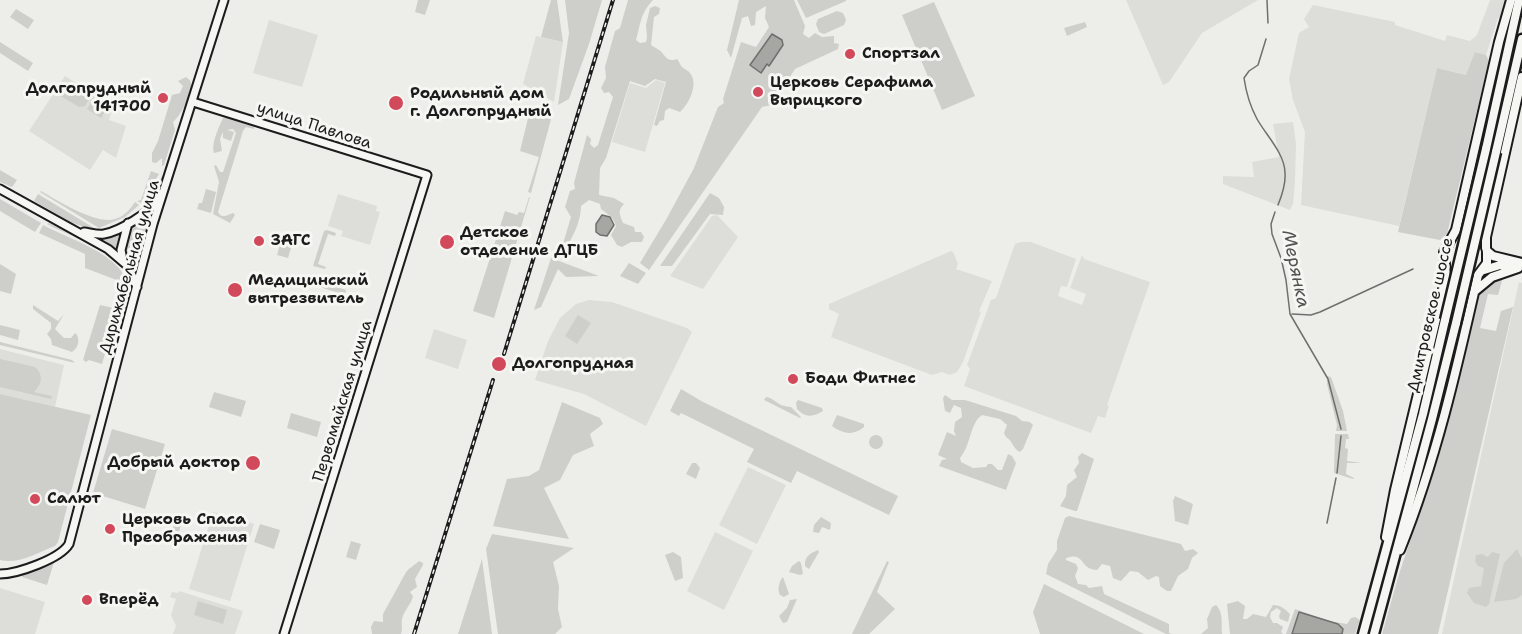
<!DOCTYPE html>
<meta charset="utf-8">
<style>
body{margin:0}
canvas{display:block;background:#edede9}
</style>
<canvas width="1522" height="634"></canvas>
<script>
const context = document.querySelector('canvas').getContext('2d');
context.lineJoin = 'round';
function fillPath(path, color) { context.fillStyle = color; context.fill(path, 'evenodd'); }
function stroke(path, color, width, dash) { context.strokeStyle = color; context.lineWidth = width; context.lineCap = dash ? 'butt' : 'round'; context.setLineDash(dash || []); context.stroke(path); }
function drawText(font, color, halo, rows, align = 'center') {
  context.font = font + ' "Shantell Sans",sans-serif'; context.lineWidth = 6; context.setLineDash([]); context.textBaseline = 'middle'; context.strokeStyle = halo; context.fillStyle = color; for (const [text, x, y, turn = 0] of rows) {
    context.save(); context.translate(x, y); context.rotate((+turn || 0) * Math.PI / 180); context.textAlign = isNaN(turn) ? turn : align; if (halo) context.strokeText(text, 0, 0); context.fillText(text, 0, 0); context.restore();
  }
}
const built = new Path2D(`
 M1126,0H1258L1202,33L1169,82L1163,85Z
 M1490,0H1506L1500,18H1498L1486,55L1475,52L1467,75L1437,68L1399,226L1301,205L1305,132L1293,100L1289,79L1299,33L1309,27L1304,19L1313,5L1395,22V25L1445,41L1447,35L1470,41L1477,35Z
 M269,20L318,35L302,87L253,73Z
 M536,36L563,42L554,102L523,84Z
 M65,76L113,107L109,120L126,126L116,158L103,150L90,170L29,131Z
 M656,80L665,83L645,152L612,142L630,83L646,88Z
 M1293,122L1296,144L1295,181L1293,204L1290,210L1223,184V176L1254,177L1252,162L1279,157L1273,124Z
 M338,194L377,206L376,211L380,212L370,245L341,236L343,231L328,226Z
 M717,215L738,237L703,289L670,276L712,216Z
 M1021,242H1031L1076,259L1067,287L1061,286L1058,296L1082,305L1086,294L1070,288L1082,255L1084,259L1150,282L1107,405L1109,406L1105,418L1098,416L1091,433L964,386L970,369L967,365L991,300L996,298L1015,244Z
 M951,251L953,252L958,264L956,269L992,281L979,311L981,312L963,362L957,372L950,375L942,372L932,375L831,337L839,314L829,309V304Z
 M1519,282L1522,283V634H1442Z
 M589,300L612,302L687,328L692,332L646,426L584,394L535,380L548,341L560,318L576,304Z
 M434,329L467,340L458,369L425,358Z
 M0,349L64,365L55,407L0,394Z
 M748,467L786,485L757,544L719,525Z
 M213,512L254,524L230,601L189,589Z
 M715,532L753,551L724,610L687,591Z
 M0,588L45,602L35,634H0Z
 M179,591L243,611L235,634H173L176,626L171,615L176,599L170,597L172,592L178,593Z`);
const green = new Path2D(`
 M418,0H430L425,15L415,12Z
 M551,0H557L563,42L541,37Z
 M565,0H602L589,44L569,99L558,105L569,33Z
 M628,0H653C640,14 641,23 636,40L640,43L646,42L647,37L646,25L650,8L655,6L660,8L659,14L654,17L651,45C653,47 657,48 659,50C666,55 666,63 677,59C679,61 680,65 682,67C685,70 688,70 690,73C699,84 689,104 680,112L669,108L665,111L664,120L660,121L657,126L654,125L666,82L655,79L645,86L630,81L606,158L600,168L599,195L614,198L624,204C617,211 620,215 623,223L634,227L635,232H641L644,237L642,242H631L622,247L617,245L611,235L616,226C613,216 608,215 601,209L600,204L589,200L581,206C581,221 573,237 565,249L562,247L571,217L565,207L570,191L575,189L574,183L587,135L591,139L590,144L594,148L598,145L613,97L609,92L604,93L601,88L606,78L605,67L615,31L620,28Z
 M739,0H794L805,26L803,34L809,38L815,33L822,37L834,36V43L839,44L838,49L795,69L772,105L762,107L649,270L640,263L667,218L694,168L718,107L724,103L723,99L741,42L756,47L769,27L765,18L766,6L756,12L755,25L751,26L748,16L742,18L731,58L727,50Z
 M797,0H846V1L806,18Z
 M934,2L975,96L942,110L902,15Z
 M16,9L34,20L28,29L10,17Z
 M837,11L843,13L846,20L844,25L824,34L819,32L816,24L818,19Z
 M1085,22L1087,27L1067,36L1064,28Z
 M0,42L33,63L28,71L0,53Z
 M1475,52L1486,55L1489,61L1447,234L1440,240L1398,232L1437,68L1466,75Z
 M186,77C188,79 191,80 191,84C193,93 179,118 173,122L175,130L164,165L162,166V158L156,163L152,162V153L158,141L172,95L180,93L183,86L178,81Z
 M69,83L111,110L110,112L106,110L101,118L87,109L92,101L89,99L85,106L79,107L56,93L62,84Z
 M531,106L553,112L531,193L528,192L539,157L520,151Z
 M227,117L254,127V129L246,127L243,131L218,212C222,220 229,214 233,213L235,215L230,223L213,214L219,182L214,166L216,165L220,172H223L236,133L233,129L227,130L234,132L231,141L223,138V132L220,139L222,151L214,153C211,143 219,127 223,118Z
 M0,170L17,180L12,187L0,182Z
 M151,171L159,174L141,203L137,201L141,200Z
 M163,175L165,176L154,200L146,208L142,205Z
 M206,189L216,192L211,213L197,209L199,203H202Z
 M41,191C58,201 89,220 109,220C121,220 130,210 135,202L139,205L125,217L99,228L40,192Z
 M710,193L719,198L724,207L723,215L710,214L672,266H660Z
 M38,194L94,228L95,231L70,222L34,201Z
 M529,197H530L494,318L473,311L505,211L517,215L519,212L524,213Z
 M0,199L41,223L35,232L0,211Z
 M139,222L144,224L147,229L135,269C121,252 124,247 130,228Z
 M49,223C78,238 126,249 132,287H131C122,250 77,240 47,224Z
 M43,225C66,238 122,254 127,284L85,268V254L39,233Z
 M123,229L118,252L96,237H109Z
 M327,230L336,233L335,236L328,234L318,264L326,267L325,269L313,266L324,231Z
 M283,234L294,238L288,258L277,255Z
 M551,258L599,276L566,277L558,269L541,307L534,310Z
 M629,263L646,273L638,284L620,276Z
 M0,264L16,274L11,294L0,291Z
 M1504,274L1498,295L1488,294L1480,328L1496,331L1501,311L1513,307L1438,634H1382L1399,574L1441,449L1480,290L1490,280Z
 M316,281L346,290L345,295L313,285Z
 M33,305L58,321L64,314L55,329L64,338H71L75,333L77,335C80,341 78,348 72,352L52,345L51,339L47,334L51,329V323L33,309Z
 M100,305L118,309L102,364L89,360L86,362L83,360Z
 M578,315L591,323L577,344L565,336Z
 M0,325L20,330L18,340L0,335Z
 M0,342L72,360L75,363L0,345Z
 M0,359L35,367C44,375 42,384 34,392L52,396L51,399L0,387Z
 M1327,376L1331,377L1343,411L1347,431H1336L1337,425L1327,384Z
 M681,389L703,402L898,496L889,515L797,471L791,483L747,462L754,449L681,413L679,416L670,411Z
 M214,392L246,401L241,417L209,407Z
 M0,394L91,415L58,542L55,546C39,552 18,565 0,560Z
 M945,395L952,400H965L1016,416L1022,421L1030,422L1033,425L1023,449L1020,452C1013,449 1013,441 1006,437L1004,433L1007,425L1000,419L982,415C970,423 971,445 960,458L961,462L973,468L986,467L988,464H992L998,470H1002L1008,454L1012,456L1016,463L1006,490L939,466L942,460L947,459L938,455L947,432L956,436L954,431L955,422L962,417L961,408L954,405L950,413L945,411L943,398Z
 M766,397C775,398 776,406 791,407L801,417L800,418L764,400Z
 M798,400L822,408L823,411C813,417 805,418 797,409L796,403Z
 M562,402L600,418L603,424L590,434L594,446L573,455L560,480L544,488L569,539L493,526L507,479L529,476L539,470Z
 M291,413L321,422L317,437L287,428Z
 M837,415L864,424V427C853,436 843,434 832,426Z
 M112,429L165,444L145,509L93,493Z
 M1335,434H1348L1349,439H1346L1345,448L1348,449L1347,461L1362,463H1347L1346,474L1354,478L1353,479L1334,473Z
 M869 442a7 7 0 1 1 14 0a7 7 0 1 1-14 0Z
 M1082,453L1094,459L1077,511H1075L1060,506L1066,496L1067,485L1077,477L1074,470L1079,463L1078,457Z
 M692,463H696L700,468L696,479L686,474Z
 M1175,496L1193,504L1188,525L1175,521L1173,501Z
 M1069,516L1181,544L1185,551L1193,549L1198,553L1192,558L1188,569L1178,576L1171,591H1167L1160,586L1159,577L1156,576L1148,580L1138,572L1130,571L1121,581L1113,578L1110,566L1102,564L1097,570C1079,569 1085,551 1066,558V560L1076,564L1078,568L1075,576L1078,584L1086,585L1089,588L1102,586L1104,594L1169,624V633L1172,634H1166L1046,574L1048,564L1057,550V541L1065,518Z
 M821,517L831,523L830,530L822,527L819,533L813,532L814,525Z
 M175,520L182,522L175,545L169,543Z
 M260,524L280,530L274,549L254,542Z
 M492,534L574,548L553,562L559,586L558,609L562,627L555,634H498L486,549Z
 M351,541L361,544L356,560L346,557Z
 M1517,549L1522,559V595L1516,599L1494,602L1504,563Z
 M818,550L819,552L809,569L805,566C804,556 811,553 818,550Z
 M673,552L681,557L683,578L675,581L665,555Z
 M1492,552L1500,554L1489,604L1486,607L1474,603L1467,593L1469,588L1481,586L1484,568L1478,566L1475,561L1476,555L1482,554L1488,557Z
 M482,559L492,634H458Z
 M419,561L423,563V565L415,579L417,587L410,592L413,596C411,605 404,610 402,619C401,625 403,628 401,634H372L371,627L374,621L383,622V614L405,574C408,568 414,566 419,561Z
 M799,561L801,563L803,574L800,575L789,572L792,566Z
 M887,561L889,562L877,592L895,609L869,634H852Z
 M54,562L47,585L22,577V575Z
 M783,577L789,594L784,597L780,595C777,590 779,581 783,577Z
 M1044,584L1144,634H1040L1033,612Z
 M797,599L787,622L783,623L779,616L787,608L790,600Z
 M198,601L227,610L223,624L194,615Z
 M1238,601L1245,606L1243,619H1247L1253,614L1266,617L1273,605C1281,605 1285,609 1290,614L1288,622L1280,619L1279,616L1281,611L1277,608L1271,612L1270,617L1273,623H1277L1283,627L1281,632L1283,634H1230L1227,604Z
 M1216,605C1224,612 1221,625 1222,634H1201L1208,628L1207,619L1212,607Z
 M1295,609L1329,621L1347,624L1351,618L1355,617L1360,620L1355,634H1342L1343,629L1338,624L1299,612L1292,634H1286Z`);
const water = new Path2D(`
 M772,34L782,40L783,45L769,66L767,64L761,73L750,65Z
 M602,215L610,217L614,225L607,236L600,235L596,232V224Z
 M1299,612L1338,624L1343,629L1342,634H1292Z`);
const stream = new Path2D(`
 M1267,0L1268,23
 M1266,39L1258,65L1249,71L1244,78C1246,92 1250,106 1257,119C1266,135 1285,154 1285,173C1286,184 1282,195 1278,205
 M1275,212L1271,224L1272,234L1281,258L1286,280L1290,314L1328,379L1341,429
 M1292,314L1311,315L1320,312L1413,269
 M1337,473L1341,436
 M1327,523L1336,478`);
const secondary = new Path2D(`
 M193,102L427,175L284,634
 M0,189L108,249L128,266L137,287
 M84,232C91,233 98,235 104,234C121,231 148,213 158,200
 M123,260L121,250L128,223
 M0,574C17,574 60,559 69,544L153,224L224,0`);
const primary = new Path2D(`
 M1486,248V237L1522,77
 M1487,251L1493,256L1522,263
 M1484,270L1500,265L1515,268
 M1475,291L1492,277L1518,268
 M1386,537L1395,490L1446,277L1444,252L1456,230L1499,42L1511,0
 M1400,550C1436,461 1457,368 1478,275L1487,263V251`);
const highway = new Path2D(`
 M1486,149L1519,0
 M1496,152L1522,39
 M1363,634L1423,414L1445,320
 M1374,634L1432,419L1456,323`);
const rail = new Path2D(`
 M504,354L613,0
 M414,634L493,380`);
const highwayBridge = new Path2D(`
 M1445,320L1486,149
 M1456,323L1496,152`);
const markers = [
 [850,54,6,"#d1495b"],
 [758,92,6,"#d1495b"],
 [163,98,6,"#d1495b"],
 [396,103,8,"#d1495b"],
 [259,241,6,"#d1495b"],
 [447,242,8,"#d1495b"],
 [235,290,8,"#d1495b"],
 [499,364,8,"#d1495b"],
 [793,379,6,"#d1495b"],
 [253,463,8,"#d1495b"],
 [35,499,6,"#d1495b"],
 [110,529,6,"#d1495b"],
 [87,600,6,"#d1495b"]
];
const poiNames = [
 ["Спортзал",862,54],
 ["Церковь Серафима",770,83],
 ["Вырицкого",770,101],
 ["Долгопрудный",151,89,"right"],
 ["141700",151,107,"right"],
 ["Родильный дом",410,94],
 ["г. Долгопрудный",410,112],
 ["Детское",460,233],
 ["отделение ДГЦБ",460,251],
 ["ЗАГС",271,241],
 ["Медицинский",248,281],
 ["вытрезвитель",248,299],
 ["Долгопрудная",512,364],
 ["Боди Фитнес",805,379],
 ["Добрый доктор",240,463,"right"],
 ["Салют",47,499],
 ["Церковь Спаса",122,520],
 ["Преображения",122,538],
 ["Вперёд",99,600]
];
const streetNames = [
 ["улица Павлова",314,126,18],
 ["Дирижабельная улица",130,267,-74],
 ["Дмитровское шоссе",1431,315,-77],
 ["Первомайская улица",343,401,-73]
];
const waterNames = [
 ["Мерянка",1295,269,78]
];
fillPath(built, '#ddddda');
fillPath(green, '#cececb');
fillPath(water, '#a6a6a3');
stroke(water, '#6f6f6d', 1.5);
stroke(stream, '#6f6f6d', 1.5);
stroke(secondary, '#1c1c1c', 11);
stroke(primary, '#1c1c1c', 12);
stroke(highway, '#1c1c1c', 13);
stroke(secondary, '#f6f6f2', 7);
stroke(primary, '#f6f6f2', 8);
stroke(highway, '#f6f6f2', 8);
stroke(rail, '#1c1c1c', 4);
stroke(rail, '#f6f6f2', 1.5, [4.5]);
stroke(highwayBridge, '#1c1c1c', 13, []);
stroke(highwayBridge, '#f6f6f2', 8);
for (const [x, y, r, color] of markers) { const dot = new Path2D(); dot.arc(x, y, r, 0, 2 * Math.PI); context.fillStyle = color; context.fill(dot); stroke(dot, '#f6f6f2', 2); }
drawText('bold 16px', '#1c1c1c', '#f6f6f2', poiNames, 'left');
drawText('16px', '#1c1c1c', '#f6f6f2', streetNames);
drawText('italic 18px', '#535352', '#f6f6f2', waterNames);
</script>
